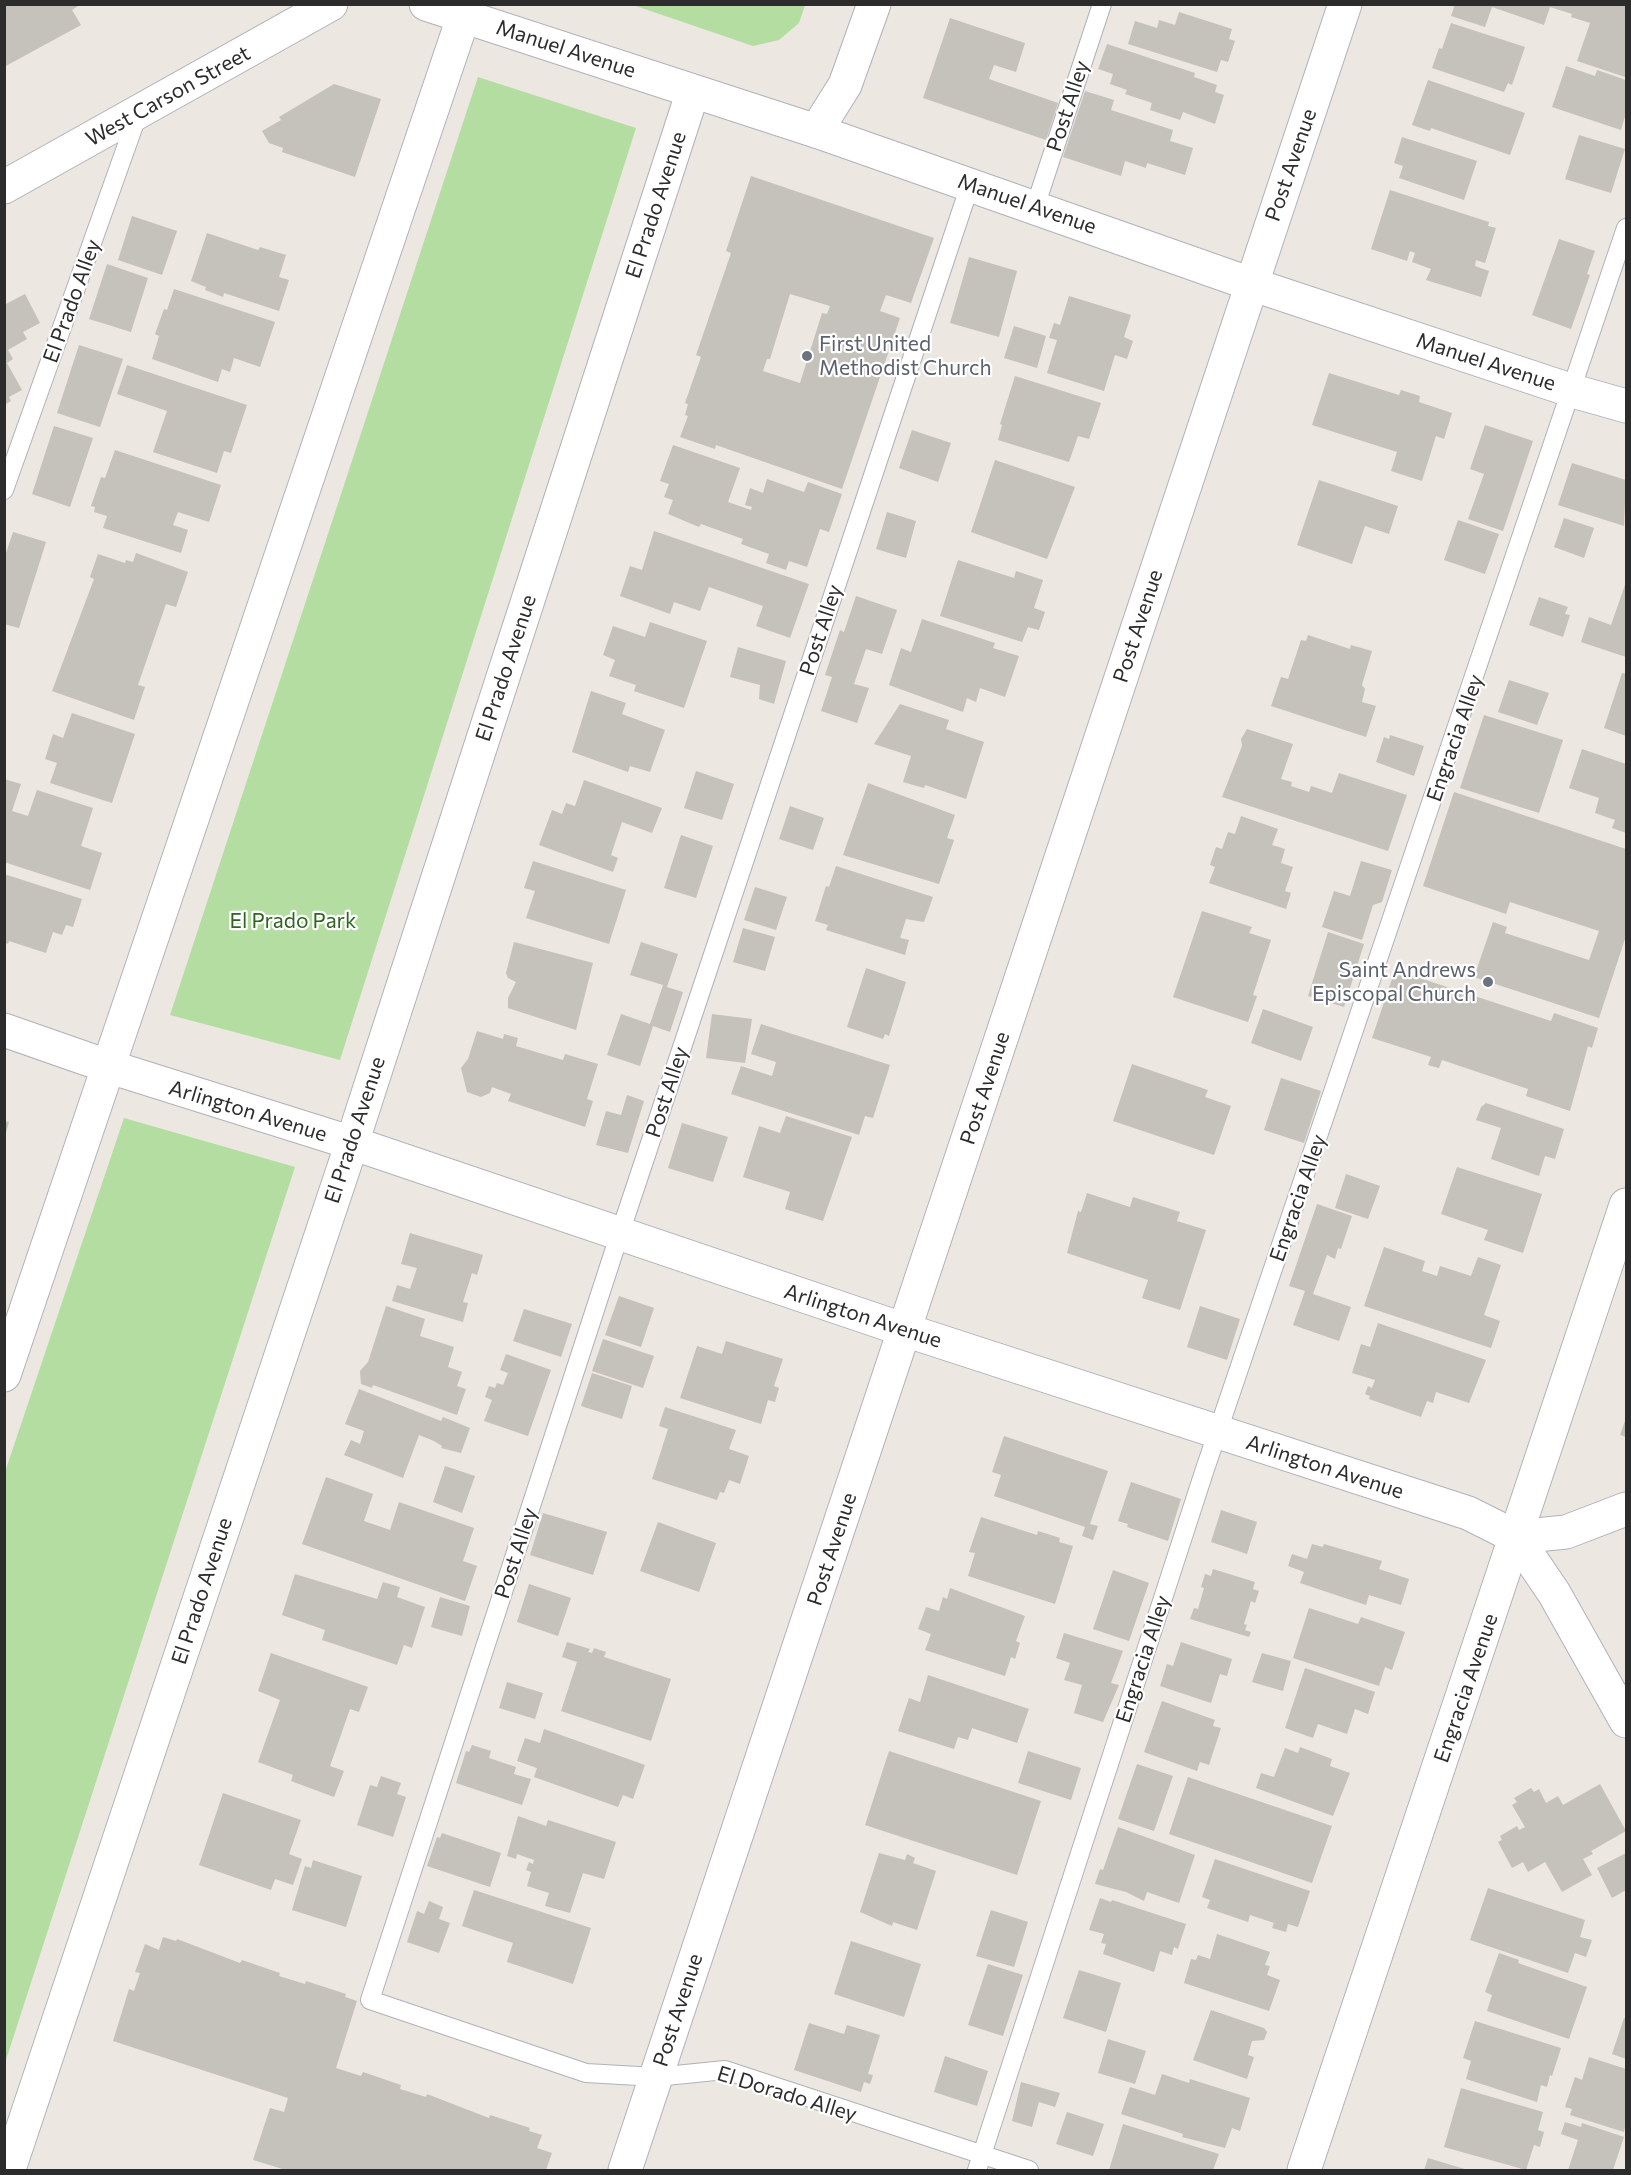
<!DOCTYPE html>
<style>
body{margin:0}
#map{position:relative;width:1631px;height:2175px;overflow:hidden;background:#ece7e0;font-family:Commissioner,sans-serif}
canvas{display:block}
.frame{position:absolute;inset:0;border:6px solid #2c2c2c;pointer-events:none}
</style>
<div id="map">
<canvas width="1631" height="2175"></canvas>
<div class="frame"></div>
</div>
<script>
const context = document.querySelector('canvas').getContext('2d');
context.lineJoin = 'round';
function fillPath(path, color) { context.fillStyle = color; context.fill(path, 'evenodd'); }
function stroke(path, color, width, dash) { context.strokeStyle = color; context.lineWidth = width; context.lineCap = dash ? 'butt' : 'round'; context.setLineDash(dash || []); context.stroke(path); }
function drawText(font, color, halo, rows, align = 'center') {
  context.font = font + ' Commissioner,sans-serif'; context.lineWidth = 4.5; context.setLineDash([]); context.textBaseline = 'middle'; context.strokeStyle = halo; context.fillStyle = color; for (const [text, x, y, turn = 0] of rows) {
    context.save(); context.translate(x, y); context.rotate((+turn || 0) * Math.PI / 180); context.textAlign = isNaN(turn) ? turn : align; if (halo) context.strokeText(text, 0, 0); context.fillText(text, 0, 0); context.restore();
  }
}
const green = new Path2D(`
 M633,5L805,4V5L799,23L779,40L753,46Z
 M478,77L636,128L340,1060L170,1015Z
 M124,1118L295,1167L5,2063V1472Z`);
const building = new Path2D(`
 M4,4H81L72,10L81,25L4,67Z
 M1455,4L1626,5L1625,77L1577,61L1590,23L1571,17L1572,14L1550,7L1544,25L1492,7L1485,27L1451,16Z
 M1179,12L1232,29L1229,39L1235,41L1228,62L1221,60L1217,72L1128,44L1135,21L1157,28L1159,20L1175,25Z
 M950,18L1025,43L1016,72L994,65L989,79L1058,103L1046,140L923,98Z
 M1451,23L1525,47L1512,85L1508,83L1504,92L1432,68L1439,48L1442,49Z
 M1107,44L1195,73L1194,77L1217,85L1215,92L1224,95L1215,124L1183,112L1180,120L1150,110L1152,103L1125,94L1127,90L1110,84L1113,74L1098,69Z
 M1566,66L1595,76L1597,70L1626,80V113L1621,130L1552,107Z
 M1428,80L1525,113L1510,155L1431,128L1430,131L1412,125Z
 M334,84L381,99L355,177L282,152L283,148L269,143L262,131L281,120L279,117Z
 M1085,91L1114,100L1111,110L1173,130L1170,141L1193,148L1185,175L1147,163L1146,168L1125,161L1121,176L1063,157Z
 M1579,135L1625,149L1611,193L1565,179Z
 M1402,137L1477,161L1464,200L1399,178L1403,166L1394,163Z
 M751,176L934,238L911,303L886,295L880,311L900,318L842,489L716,445L715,449L680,437L688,416L685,415L688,404L685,403L701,357L696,355L731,253L726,251ZM790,294L830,306L827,314L822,313L800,383L763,371L767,359H770Z
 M1390,190L1489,222L1488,226L1496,228L1485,263L1476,260L1475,266L1489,271L1481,297L1426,280L1431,269L1412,262L1415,253L1410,251L1407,261L1371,249Z
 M132,216L177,231L162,275L118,260Z
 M207,233L258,250L260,247L286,255L279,277L289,280L279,311L224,293L223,297L205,290L206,287L191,281Z
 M1559,239L1595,251L1587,274L1590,275L1571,329L1532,315Z
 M969,257L1017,271L999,337L950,323Z
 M107,264L148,278L131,332L89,319Z
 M174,289L275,322L260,367L234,358L230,372L222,369L218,382L152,359L159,336L155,334L164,309L167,310Z
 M25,294L40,323L23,332L27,339L8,350L13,359L7,363L22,390L9,397L11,401L4,405V305Z
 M1069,296L1131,315L1124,337L1133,341L1127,359L1115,355L1104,391L1047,373L1057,340L1049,338L1054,323L1060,325Z
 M1014,326L1046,336L1037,368L1004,358Z
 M79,345L123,359L100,427L57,413Z
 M127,365L247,405L231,453L224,451L217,473L153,452L167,411L117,394Z
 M1329,373L1399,395L1401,390L1420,396L1419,402L1452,413L1444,439L1436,436L1422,481L1391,471L1397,452L1312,425Z
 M1015,376L1101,403L1089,439L1078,436L1069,462L998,440L1002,425L1000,424Z
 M1485,425L1533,441L1503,531L1468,519L1484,474L1470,469Z
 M54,426L93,438L70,507L32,494Z
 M912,430L951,443L938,482L899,468Z
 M673,445L740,468L728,502L751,510L752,507L745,505L750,488L763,493L767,479L804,492L808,482L842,494L829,532L820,529L807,567L789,561L786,570L766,563L769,554L741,544L743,539L701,524L699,527L668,514L673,500L664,497L669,484L660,481Z
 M115,450L221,485L209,522L178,512L173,525L188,530L181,553L103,528L107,516L94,512L95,507L91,506L101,477L105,478Z
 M995,460L1075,487L1047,559L971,532Z
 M1572,463L1626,480L1624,526L1558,505Z
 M1319,480L1398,506L1389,534L1365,526L1352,564L1297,545Z
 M887,512L916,521L906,558L876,549Z
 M1564,518L1594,528L1584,558L1554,547Z
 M1458,520L1499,534L1485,574L1444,560Z
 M654,531L809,584L790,638L756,626L763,606L709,587L700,611L674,602L670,614L620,596L630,566L642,570Z
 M13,532L46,542L19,628L4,624V559Z
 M136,553L188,572L176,607L166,604L138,685L145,687L134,720L52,691L94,579L90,577L98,554L125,563L126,560L133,562Z
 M958,560L1014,578L1016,571L1043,580L1034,608L1045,612L1039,630L1028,627L1022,642L940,616Z
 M1626,582V657L1581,642L1589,617L1611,625Z
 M856,596L897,610L882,654L866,649L854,684L869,688L857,723L821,711L832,677L825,675L840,630L844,632Z
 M1539,597L1568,607L1565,614L1570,615L1563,637L1529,625Z
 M922,619L995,643L993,648L1019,656L1005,697L980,688L976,702L967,698L963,712L889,685L901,648L911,652Z
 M650,622L707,641L684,708L634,691L636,685L609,676L615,660L603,655L613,626L645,637Z
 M1308,635L1350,649L1351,645L1372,651L1362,685L1365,689L1362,702L1376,706L1366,737L1271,706L1281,677L1288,679L1301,640L1306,641Z
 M738,647L786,661L774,704L759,699L760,685L730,677Z
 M1622,673L1626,674V736L1604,728Z
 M1509,680L1549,693L1537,725L1498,712Z
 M591,691L626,703L622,714L665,730L650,772L630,766L628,772L572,752Z
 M900,704L949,720L946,729L984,742L966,799L925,785L924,788L903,782L911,756L874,744Z
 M72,713L135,734L112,803L50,783L57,763L45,759L53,734L63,738Z
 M1484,715L1563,740L1539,813L1460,788Z
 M1247,729L1293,744L1281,779L1292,782L1291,786L1309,792L1311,786L1332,793L1339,773L1407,795L1388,851L1222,797L1242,746L1241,739Z
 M1390,735L1424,746L1414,776L1376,762L1384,737L1389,739Z
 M1582,749L1626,764V833L1612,828L1615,820L1595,813L1599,798L1569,788Z
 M696,771L734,784L722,820L684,808Z
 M4,779L21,784L12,811L28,816L37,790L93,808L81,846L102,853L90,890L4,862Z
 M584,780L662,808L652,833L622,822L611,855L618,858L613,872L539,845L552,810L562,814L566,803L575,806Z
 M868,783L955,815L947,838L954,840L939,884L843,855Z
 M1454,792L1626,849V936L1599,1018L1474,977L1493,922L1507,927L1505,933L1589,960L1599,931L1510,902L1506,914L1423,886Z
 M790,806L824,818L813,850L779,839Z
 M1241,816L1278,829L1272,845L1285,849L1281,863L1293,867L1285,891L1291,893L1286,909L1209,883L1215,867L1210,865L1216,847L1222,849L1228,832L1235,834Z
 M681,835L713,846L696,898L664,888Z
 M533,861L626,890L609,944L526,918L535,891L524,888Z
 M1361,861L1392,870L1382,902L1373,905L1362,940L1322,927L1334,891L1350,896Z
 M836,866L933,897L924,922L906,919L900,938L909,940L905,955L826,930L828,925L815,921L826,886L829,887Z
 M4,874L82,899L73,927L66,925L62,935L53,932L46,953L9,941L8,944L4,942Z
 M755,887L787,897L776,930L744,920Z
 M1202,911L1252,927L1249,933L1271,940L1253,995L1257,996L1248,1022L1173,997Z
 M743,928L775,937L765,971L733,962Z
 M1328,932L1364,944L1344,1007L1308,996Z
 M514,942L593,963L576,1030L508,1008V998L516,982L508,978L506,973Z
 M641,942L678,954L667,987L683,992L670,1032L653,1026L640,1066L607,1055L621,1014L650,1024L663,985L630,975Z
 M866,968L906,982L889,1036L885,1034L883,1039L847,1027Z
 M1395,970L1551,1021L1554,1013L1598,1028L1592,1048L1588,1046L1570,1111L1526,1096L1528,1089L1442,1060L1439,1068L1428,1065L1431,1057L1372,1038Z
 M1263,1009L1313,1027L1301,1061L1251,1043Z
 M712,1014L752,1019L745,1063L706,1058Z
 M761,1024L890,1065L873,1118L865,1116L859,1135L731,1094L741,1066L772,1076L776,1062L751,1054Z
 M477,1031L503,1039L504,1034L518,1038L516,1046L563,1060L565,1054L598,1064L587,1099L593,1101L585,1127L508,1101L511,1094L492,1087L490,1093L481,1097L467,1092L461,1068L468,1059Z
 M1132,1064L1208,1090L1205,1097L1231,1106L1214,1155L1113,1121Z
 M1281,1078L1321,1091L1304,1143L1264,1130Z
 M627,1095L644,1101L628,1153L596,1145L606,1111L621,1115Z
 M1486,1103L1564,1129L1555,1159L1545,1156L1539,1176L1491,1159L1501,1128L1476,1120L1481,1107Z
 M786,1116L852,1137L823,1221L785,1209L790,1192L743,1177L759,1126L780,1133Z
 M4,1121L9,1122L5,1136L4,1135Z
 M682,1123L728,1137L713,1182L668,1168Z
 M1457,1167L1542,1194L1523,1253L1484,1240L1488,1230L1441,1214Z
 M1346,1174L1380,1186L1368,1219L1335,1208Z
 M1087,1193L1130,1207L1133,1197L1180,1212L1177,1221L1206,1230L1180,1310L1142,1298L1148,1280L1067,1253L1078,1211L1081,1212Z
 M1317,1204L1352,1216L1341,1249L1338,1248L1335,1259L1327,1255L1313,1294L1351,1307L1339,1341L1293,1325L1305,1291L1289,1286Z
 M410,1233L483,1255L477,1275L472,1273L463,1302L468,1303L463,1322L392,1301L397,1285L410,1289L417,1268L401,1264Z
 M1384,1247L1425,1261L1422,1271L1437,1276L1440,1266L1471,1276L1478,1257L1501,1265L1484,1315L1500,1321L1491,1348L1364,1306Z
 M619,1296L654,1308L641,1347L605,1335Z
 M386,1306L425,1319L420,1336L454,1347L448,1367L462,1372L457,1386L466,1389L457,1415L373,1385L372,1388L361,1384L360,1371L368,1362Z
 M1200,1306L1240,1319L1227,1360L1187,1347Z
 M524,1309L572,1324L561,1357L513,1341Z
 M1378,1323L1486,1360L1469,1403L1436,1392L1433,1403L1427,1401L1421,1417L1369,1399L1370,1396L1365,1394L1368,1386L1372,1388L1375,1380L1352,1373L1361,1344L1370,1347Z
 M603,1339L654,1356L643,1388L592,1371Z
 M726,1341L783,1359L774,1386L779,1388L775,1402L768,1400L761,1424L680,1398L697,1346L722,1354Z
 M506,1354L551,1370L528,1436L484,1421L492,1400L485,1397L489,1386L495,1388L497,1383L503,1385L508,1373L500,1370Z
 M592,1373L632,1386L622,1419L581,1406Z
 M359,1389L441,1421L443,1417L470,1428L461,1453L441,1448L442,1446L434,1441L419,1435L403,1478L344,1455L351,1440L360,1444L364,1431L345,1424Z
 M665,1407L736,1430L729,1449L749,1456L740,1484L729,1480L724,1493L720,1492L717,1500L652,1479L668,1429L659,1426Z
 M1626,1418V1437L1620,1435Z
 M1004,1436L1108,1471L1090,1524L1098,1526L1093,1540L1082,1536L1085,1527L994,1496L1001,1475L992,1472Z
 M445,1466L475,1476L462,1513L433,1502Z
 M326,1477L373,1494L364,1521L390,1530L399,1502L474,1528L463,1561L477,1566L465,1601L302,1544Z
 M1131,1482L1181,1499L1168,1541L1127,1527L1128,1524L1118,1521Z
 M1221,1510L1257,1522L1247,1554L1211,1542Z
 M543,1513L607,1532L593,1575L530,1555Z
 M981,1517L1037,1535L1038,1531L1060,1538L1059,1542L1073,1546L1055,1604L968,1576L975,1553L969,1552Z
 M658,1522L716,1543L699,1592L640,1571Z
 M1312,1544L1323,1547L1324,1544L1382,1561L1379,1569L1409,1579L1401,1605L1369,1595L1366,1605L1300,1583L1304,1572L1288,1566L1292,1554L1307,1559Z
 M1213,1569L1255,1582L1253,1589L1259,1591L1255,1603L1251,1601L1244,1624L1247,1625L1245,1630L1251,1632L1249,1637L1190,1619L1194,1608L1198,1609L1204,1588L1201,1587L1205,1574L1211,1576Z
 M1113,1570L1149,1583L1129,1641L1093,1629Z
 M295,1574L377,1599L383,1582L400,1587L397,1597L425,1607L412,1648L404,1645L397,1665L322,1640L325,1630L282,1615Z
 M529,1584L571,1598L558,1636L517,1622Z
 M950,1588L1025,1616L1016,1641L1020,1643L1015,1659L1011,1657L1005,1676L925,1650L931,1634L918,1629L926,1607L939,1611L943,1597L947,1599Z
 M440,1597L470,1606L462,1636L431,1627Z
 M1309,1608L1358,1624L1361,1617L1405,1632L1392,1670L1385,1667L1379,1686L1293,1658Z
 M1064,1633L1123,1651L1111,1683L1119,1685L1103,1722L1074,1713L1082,1685L1064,1680L1070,1663L1056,1658Z
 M567,1642L590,1649L588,1652L592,1653L594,1648L606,1652L604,1657L671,1679L651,1741L561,1711L577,1662L562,1657Z
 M1181,1642L1232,1659L1227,1676L1220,1674L1211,1703L1160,1686L1167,1664L1173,1666Z
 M271,1653L368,1687L359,1712L350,1709L330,1766L344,1771L334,1797L291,1781L293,1775L258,1762L280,1700L258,1691Z
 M1262,1653L1291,1661L1283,1691L1252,1682Z
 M1305,1668L1375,1692L1368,1714L1355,1709L1347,1734L1318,1724L1313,1738L1285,1728Z
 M928,1675L1029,1709L1017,1743L972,1728L968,1740L958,1737L954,1749L898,1731L909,1698L920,1702Z
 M507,1682L543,1693L535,1719L499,1708Z
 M1162,1701L1215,1720L1213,1726L1221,1728L1209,1765L1200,1762L1197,1771L1144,1752Z
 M544,1729L645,1765L633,1799L623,1795L618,1807L534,1777L537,1768L517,1761L525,1738L540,1743Z
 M472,1745L491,1751L489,1758L516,1767L514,1774L531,1779L522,1805L456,1783L466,1751L469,1752Z
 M1300,1747L1332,1759L1330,1766L1350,1773L1333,1816L1256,1788L1261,1773L1274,1777L1285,1748L1298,1753Z
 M889,1751L1041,1801L1017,1875L865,1825Z
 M1028,1751L1081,1768L1071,1800L1018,1783Z
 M1137,1764L1173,1776L1154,1831L1118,1819Z
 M381,1776L401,1783L397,1794L406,1797L393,1837L357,1825L370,1785L377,1787Z
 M1188,1777L1332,1826L1312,1883L1169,1834Z
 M1600,1784L1626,1831L1591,1851L1593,1854L1583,1859L1592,1875L1562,1892L1545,1862L1528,1872L1523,1862L1512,1868L1498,1842L1502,1840L1500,1836L1517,1826L1519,1830L1525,1827L1512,1805L1517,1802L1514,1798L1531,1788L1534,1792L1539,1789L1546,1803L1558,1796L1563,1805Z
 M223,1793L301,1820L289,1854L302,1859L293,1885L275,1879L271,1890L199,1865Z
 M518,1816L546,1826L548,1820L616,1842L604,1879L583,1873L570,1913L545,1906L549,1893L527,1886L531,1872L526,1870L529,1862L533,1864L534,1860L517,1854L516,1859L507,1856Z
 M1118,1827L1195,1855L1179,1903L1147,1892L1144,1901L1126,1892L1095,1884L1100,1869L1103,1870Z
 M442,1833L501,1853L490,1887L427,1866L437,1837L440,1838Z
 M879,1853L905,1860L907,1854L915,1858L913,1863L936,1871L917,1930L893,1922L892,1926L860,1912Z
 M1626,1853V1890L1612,1898L1597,1868Z
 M1215,1859L1310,1891L1298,1927L1288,1924L1286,1932L1272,1928L1274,1923L1250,1915L1248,1922L1207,1908L1210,1900L1202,1897Z
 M313,1860L362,1876L346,1927L292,1910L305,1866L311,1868Z
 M1488,1888L1585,1920L1580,1937L1592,1940L1586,1957L1575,1953L1568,1973L1470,1940Z
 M474,1890L591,1928L573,1984L507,1962L513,1943L462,1926Z
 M1100,1898L1111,1902L1112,1900L1186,1924L1178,1949L1174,1947L1172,1955L1160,1951L1154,1972L1103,1954L1106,1944L1101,1943L1104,1934L1089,1930Z
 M429,1901L443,1907L439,1919L450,1923L439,1953L407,1942L417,1911L424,1914Z
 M991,1910L1028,1922L1014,1967L976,1956Z
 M1217,1934L1270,1952L1265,1965L1270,1966L1267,1975L1280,1980L1269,2011L1184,1983L1191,1959L1196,1960L1198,1955L1210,1959Z
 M163,1937L176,1941L177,1939L240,1963L242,1960L280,1973L279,1976L305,1984L306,1981L346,1994L345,1997L357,2001L336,2068L361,2076L363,2072L401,2085L400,2089L426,2097L427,2094L489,2118L490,2115L530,2128L529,2131L542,2135L537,2148L552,2153L546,2170H286L253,2160L270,2108L284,2112L288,2098L113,2041L129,1989L134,1991L140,1973L135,1972L145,1944L159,1950Z
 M851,1941L921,1964L904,2017L834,1994Z
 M1499,1953L1519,1960L1518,1963L1587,1987L1569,2039L1487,2011L1492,1995L1485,1992Z
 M988,1964L1023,1975L1003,2036L968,2025Z
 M1079,1970L1121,1983L1106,2032L1063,2018Z
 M1211,2010L1264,2028L1267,2032L1264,2040L1252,2041L1248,2055L1254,2057L1247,2079L1193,2060Z
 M1624,2018L1626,2019V2059L1612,2054Z
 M1475,2021L1561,2048L1552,2076L1550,2075L1547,2087L1541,2085L1537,2102L1466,2079L1471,2061L1463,2058Z
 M809,2023L844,2034L847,2025L880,2035L868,2074L873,2075L870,2084L864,2082L861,2092L794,2070Z
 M1108,2039L1146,2051L1135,2084L1098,2073Z
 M945,2056L988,2071L977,2106L934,2092Z
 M1589,2057L1626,2069V2123L1624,2132L1570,2115L1572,2109L1565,2107L1575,2077L1582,2080Z
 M1162,2074L1189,2083L1190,2079L1250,2098L1240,2131L1232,2128L1225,2148L1182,2137L1183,2134L1121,2114L1130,2087L1155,2095Z
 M1021,2082L1060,2093L1055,2107L1039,2102L1032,2127L1012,2121Z
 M1461,2088L1543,2112L1538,2130L1544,2132L1540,2147L1534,2145L1526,2170L1444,2147Z
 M1067,2112L1104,2124L1093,2156L1056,2144Z
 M1565,2122L1581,2127L1582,2123L1624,2137L1613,2170H1568L1578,2140L1561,2134Z
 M1123,2124L1219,2154L1213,2170H1109Z
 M1428,2158L1468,2170H1424Z`);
const lane = new Path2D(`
 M970,185L619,1236L370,2000L586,2073L656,2077L725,2070L1029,2170
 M1035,207L1102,4
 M4,490L138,114
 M977,2170L1204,1472L1626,228`);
const street = new Path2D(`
 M816,131L1251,284L1573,391L1626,406
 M1516,1537L1566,1532L1626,1509
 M625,2170L1345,4
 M1304,2170L1626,1205`);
const secondary = new Path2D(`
 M426,4L816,131L845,85L874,4
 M4,187L331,4
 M4,1030L107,1066L352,1143L905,1330L1468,1513L1516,1537L1554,1593L1626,1721
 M4,1375L464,15
 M10,2166L352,1143L693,91`);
const markers = [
 [807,356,6,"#6b7280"],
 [1488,982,6,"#6b7280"]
];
const streetNames = [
 ["Manuel Avenue",566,49,18],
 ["West Carson Street",168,96,-29],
 ["Post Alley",1068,106,-72],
 ["Post Avenue",1291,165,-71],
 ["Manuel Avenue",1027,204,19],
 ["El Prado Avenue",656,205,-72],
 ["El Prado Alley",72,301,-70],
 ["Manuel Avenue",1486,362,18],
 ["Post Avenue",1138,626,-72],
 ["Post Alley",821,630,-72],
 ["El Prado Avenue",506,668,-72],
 ["Engracia Alley",1455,738,-71],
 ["Post Avenue",985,1088,-72],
 ["Post Alley",667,1092,-72],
 ["Arlington Avenue",248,1111,17],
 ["El Prado Avenue",355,1130,-72],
 ["Engracia Alley",1298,1198,-71],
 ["Arlington Avenue",863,1316,18],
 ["Arlington Avenue",1325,1467,18],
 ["Post Avenue",832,1549,-72],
 ["Post Alley",516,1553,-72],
 ["El Prado Avenue",202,1591,-72],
 ["Engracia Alley",1143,1659,-72],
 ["Engracia Avenue",1466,1688,-71],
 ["Post Avenue",678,2010,-72],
 ["El Dorado Alley",787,2094,17]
];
const worshipNames = [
 ["First United",819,344],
 ["Methodist Church",819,368],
 ["Saint Andrews",1476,970,"right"],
 ["Episcopal Church",1476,994,"right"]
];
const parkNames = [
 ["El Prado Park",293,921]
];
fillPath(green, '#b4dda2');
fillPath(building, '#c5c1bb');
stroke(lane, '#b0b1bb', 20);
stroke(street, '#b0b1bb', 35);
stroke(secondary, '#b0b1bb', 35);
stroke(lane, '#fff', 18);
stroke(street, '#fff', 33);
stroke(secondary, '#fff', 33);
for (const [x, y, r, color] of markers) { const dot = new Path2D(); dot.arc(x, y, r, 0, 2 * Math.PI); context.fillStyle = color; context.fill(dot); stroke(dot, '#fff', 2); }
drawText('21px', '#2c2c2c', '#fff', streetNames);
drawText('21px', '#5b616d', '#fff', worshipNames, 'left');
drawText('21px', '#2e6322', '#fff', parkNames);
</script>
